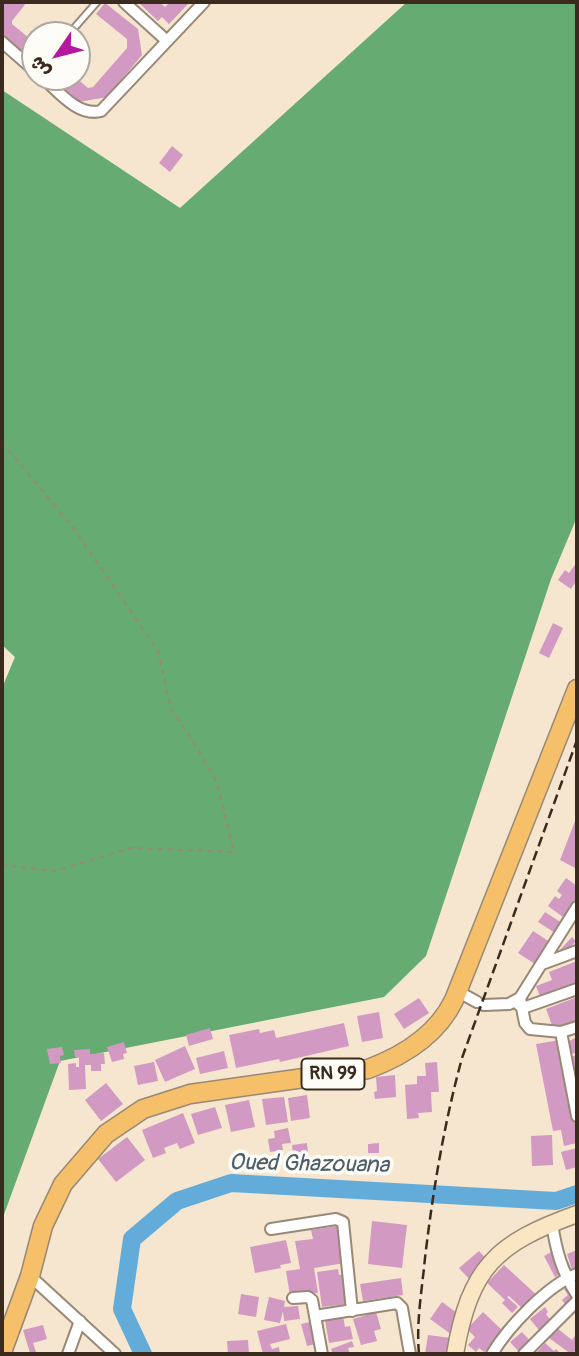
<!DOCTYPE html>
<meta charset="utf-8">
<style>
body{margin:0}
#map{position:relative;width:579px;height:1356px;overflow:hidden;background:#f6e6cf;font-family:Pangolin,"Playpen Sans Arabic",sans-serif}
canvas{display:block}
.frame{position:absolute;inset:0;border:4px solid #3b2a1e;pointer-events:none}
.north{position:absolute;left:21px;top:21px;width:70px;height:70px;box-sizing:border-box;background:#fdfcf7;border:2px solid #afa8a0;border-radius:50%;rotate:235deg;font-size:19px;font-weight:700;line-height:28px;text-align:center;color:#3b2a1e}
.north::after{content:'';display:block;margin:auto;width:24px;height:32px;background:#b5179e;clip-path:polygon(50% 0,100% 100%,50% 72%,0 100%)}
</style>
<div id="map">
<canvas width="579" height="1356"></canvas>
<div class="frame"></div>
<div class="north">ش</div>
</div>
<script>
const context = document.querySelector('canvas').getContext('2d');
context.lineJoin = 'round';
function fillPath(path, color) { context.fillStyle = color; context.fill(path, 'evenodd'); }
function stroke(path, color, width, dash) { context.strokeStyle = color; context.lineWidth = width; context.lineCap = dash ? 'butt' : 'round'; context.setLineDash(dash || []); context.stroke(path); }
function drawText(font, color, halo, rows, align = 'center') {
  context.font = font + ' Pangolin,sans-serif'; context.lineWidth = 7; context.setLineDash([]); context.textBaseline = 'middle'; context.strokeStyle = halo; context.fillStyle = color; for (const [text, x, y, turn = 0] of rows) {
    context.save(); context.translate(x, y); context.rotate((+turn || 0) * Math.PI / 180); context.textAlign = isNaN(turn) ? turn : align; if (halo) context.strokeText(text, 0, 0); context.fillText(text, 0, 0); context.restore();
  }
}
const forest = new Path2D(`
 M407,2H577V517L551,579L426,956L384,997L60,1061L2,1220V688L15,657L2,645V90L180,208Z`);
const river = new Path2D(`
 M143,1354L122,1309L132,1239L177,1201L231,1183L556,1201L577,1194`);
const building = new Path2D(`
 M4,2H27L12,21V24L35,43V64L2,35V5Z
 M138,2H159L165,7L170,2H190L169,24L162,17L158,21Z
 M105,3L138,29L142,55L107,97L79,102L50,77H75L88,88L93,87L127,48V39L96,14Z
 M172,146L183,155L170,172L159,163Z
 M577,562V580L571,589L558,580L565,570L569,573Z
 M553,623L563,628L549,658L539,653Z
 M577,816V869L560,860Z
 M566,878L577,886V897L563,917L548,906L555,896L559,899L562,895L557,891Z
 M545,912L562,923L555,933L538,922Z
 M533,931L550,942L535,964L518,953Z
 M572,937L576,941L564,955L559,951Z
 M577,961V986L541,999L536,986L552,980L549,972Z
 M577,997V1022L554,1031L546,1009Z
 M419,998L429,1013L404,1029L394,1014Z
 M379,1012L383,1038L362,1042L357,1016Z
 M344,1023L349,1046L280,1062L279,1059L236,1068L229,1035L259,1029L260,1033L274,1030L276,1038Z
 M210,1028L213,1039L189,1046L186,1035Z
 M577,1037V1052L572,1054L567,1042Z
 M560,1040L577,1130V1143L564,1146L561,1130L553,1131L536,1044Z
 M124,1042L127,1053L123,1054L124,1059L112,1062L107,1047Z
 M185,1046L195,1069L165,1082L155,1060Z
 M62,1047L64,1055L60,1056L61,1063L50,1064L47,1049Z
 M90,1049V1054L104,1053L105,1064H101V1071H91V1065H85L86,1089L69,1090L68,1064L76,1063V1067H79V1057H75L74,1050Z
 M224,1051L228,1068L200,1074L196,1058Z
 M577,1055V1076L570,1057Z
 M154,1062L158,1081L138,1085L134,1066Z
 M437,1062L439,1092H431L432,1112L418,1113L419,1118L407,1119L405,1085L417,1084V1076H426L425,1063Z
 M395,1075L396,1097L375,1099L374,1092L377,1091L376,1077Z
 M106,1083L123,1104L101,1121L85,1100Z
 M307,1095L310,1118L291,1121L288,1098Z
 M284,1097L288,1122L266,1125L262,1099Z
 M249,1100L255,1127L231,1132L225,1105Z
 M215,1107L222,1128L198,1135L191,1114Z
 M183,1113L195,1143L180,1149L177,1143L164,1148L166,1153L153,1158L142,1130Z
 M288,1128L291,1143L282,1144L283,1150L270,1152L268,1139L275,1138L274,1131Z
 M552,1135L553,1165L532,1166L531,1136Z
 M127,1137L145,1160L116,1182L98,1159Z
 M307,1143L308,1153L293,1155L292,1145Z
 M379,1143V1153H368V1144Z
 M577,1148V1167L566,1170L561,1152Z
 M372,1221L407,1225L402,1268L368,1264Z
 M339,1226L345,1263L314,1268L318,1293L290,1296L286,1271L300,1269L295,1241L313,1239L311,1230Z
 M286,1240L291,1263L280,1265L281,1268L255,1273L250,1247Z
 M555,1250L566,1271L555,1277L544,1256Z
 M577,1250V1268L572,1270L567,1254Z
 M479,1251L490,1263L470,1280L459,1268Z
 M504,1265L540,1298L527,1313L509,1296L507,1297L518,1307L512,1313L502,1303L505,1300L487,1283Z
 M338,1269L339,1275L344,1274L347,1304L322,1307L317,1272Z
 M401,1278L403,1295L363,1301L360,1284Z
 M570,1284L577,1293L567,1307L562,1300L568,1295L564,1289Z
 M241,1294L259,1297L256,1317L238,1314Z
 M269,1297L285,1301L284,1307L298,1306L300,1319L284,1321L283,1311L280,1323L264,1320Z
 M442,1302L464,1318L452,1335L430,1319Z
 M545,1307L548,1312L546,1314L554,1325L542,1334L530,1319Z
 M376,1312L381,1329L374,1331L377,1341L361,1345L353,1319Z
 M483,1312L504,1332L493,1350L490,1347L484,1352L479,1348L476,1352L468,1345L475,1337L467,1329Z
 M343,1316L345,1327L350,1326L353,1339L329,1343L325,1320Z
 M315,1321L321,1343L307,1346L301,1324Z
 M286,1324L290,1339L270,1344L272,1349L279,1347L280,1354H263L257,1331Z
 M43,1325L47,1339L33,1343L36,1352L30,1353L23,1330Z
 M557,1328L572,1340L575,1336L577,1338V1353L575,1351L571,1354L549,1338Z
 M522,1332L534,1345L521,1354L510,1342Z
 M428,1335L451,1338L449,1354H425Z
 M248,1340L249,1354H228L227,1341Z
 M352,1341L354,1347L348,1348L350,1354H333L331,1349Z
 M545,1343L554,1351L556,1349L561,1354H535Z`);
const path = new Path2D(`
 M2,442L74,529L158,651L171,709L193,741L217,783L234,852L131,848L55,871L2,865`);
const service = new Path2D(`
 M68,35L97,2`);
const minor = new Path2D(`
 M124,2L167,41
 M2,42L35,71
 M42,77C58,91 78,117 101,111L204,2
 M542,964L577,951
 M457,991L477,1002
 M520,998L525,1023L530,1029L561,1032L577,1027
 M518,1004L523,1008L577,989
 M484,1005L509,1004L520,998L577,907
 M561,1032L577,1116
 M552,1223C556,1251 562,1272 577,1295
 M271,1229L336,1219L343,1222L352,1311
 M30,1276L115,1354
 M293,1298L308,1297L312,1300L322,1354
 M315,1316L397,1303L402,1308L410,1354
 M68,1354L80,1321
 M492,1354C508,1327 548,1285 577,1274
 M524,1354L577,1301`);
const secondary = new Path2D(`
 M455,1354C470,1267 496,1243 577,1214`);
const primary = new Path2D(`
 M2,1352L30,1276L43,1226L63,1184L106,1134L143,1109L190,1094L368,1069C403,1056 437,1035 454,1000L577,689`);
const rail = new Path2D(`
 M419,1354C416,1322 422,1290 425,1258C433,1190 444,1124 462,1058L577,740`);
const shields = [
 [333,1074,63]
];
const shieldNames = [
 ["RN 99",333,1074]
];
const waterNames = [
 ["Oued Ghazouana",309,1165,1]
];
fillPath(forest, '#65ab72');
stroke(river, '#63acda', 18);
fillPath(building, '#d29ac2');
stroke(service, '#988876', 9);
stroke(minor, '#988876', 14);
stroke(secondary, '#988876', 19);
stroke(primary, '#988876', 21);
stroke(path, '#988876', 2, [5, 5]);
stroke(service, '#fff', 5);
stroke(minor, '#fff', 10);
stroke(secondary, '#fbe6c4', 16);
stroke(primary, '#f6c06b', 18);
stroke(rail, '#3b2a1e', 2.5, [10, 5]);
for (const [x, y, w] of shields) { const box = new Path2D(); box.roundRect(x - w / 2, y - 15.5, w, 31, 5); context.fillStyle = '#fdfcf7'; context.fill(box); stroke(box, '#3b2a1e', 2); }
drawText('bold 19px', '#3b2a1e', null, shieldNames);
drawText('italic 23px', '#4b5e69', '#fdfcf7', waterNames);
</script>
